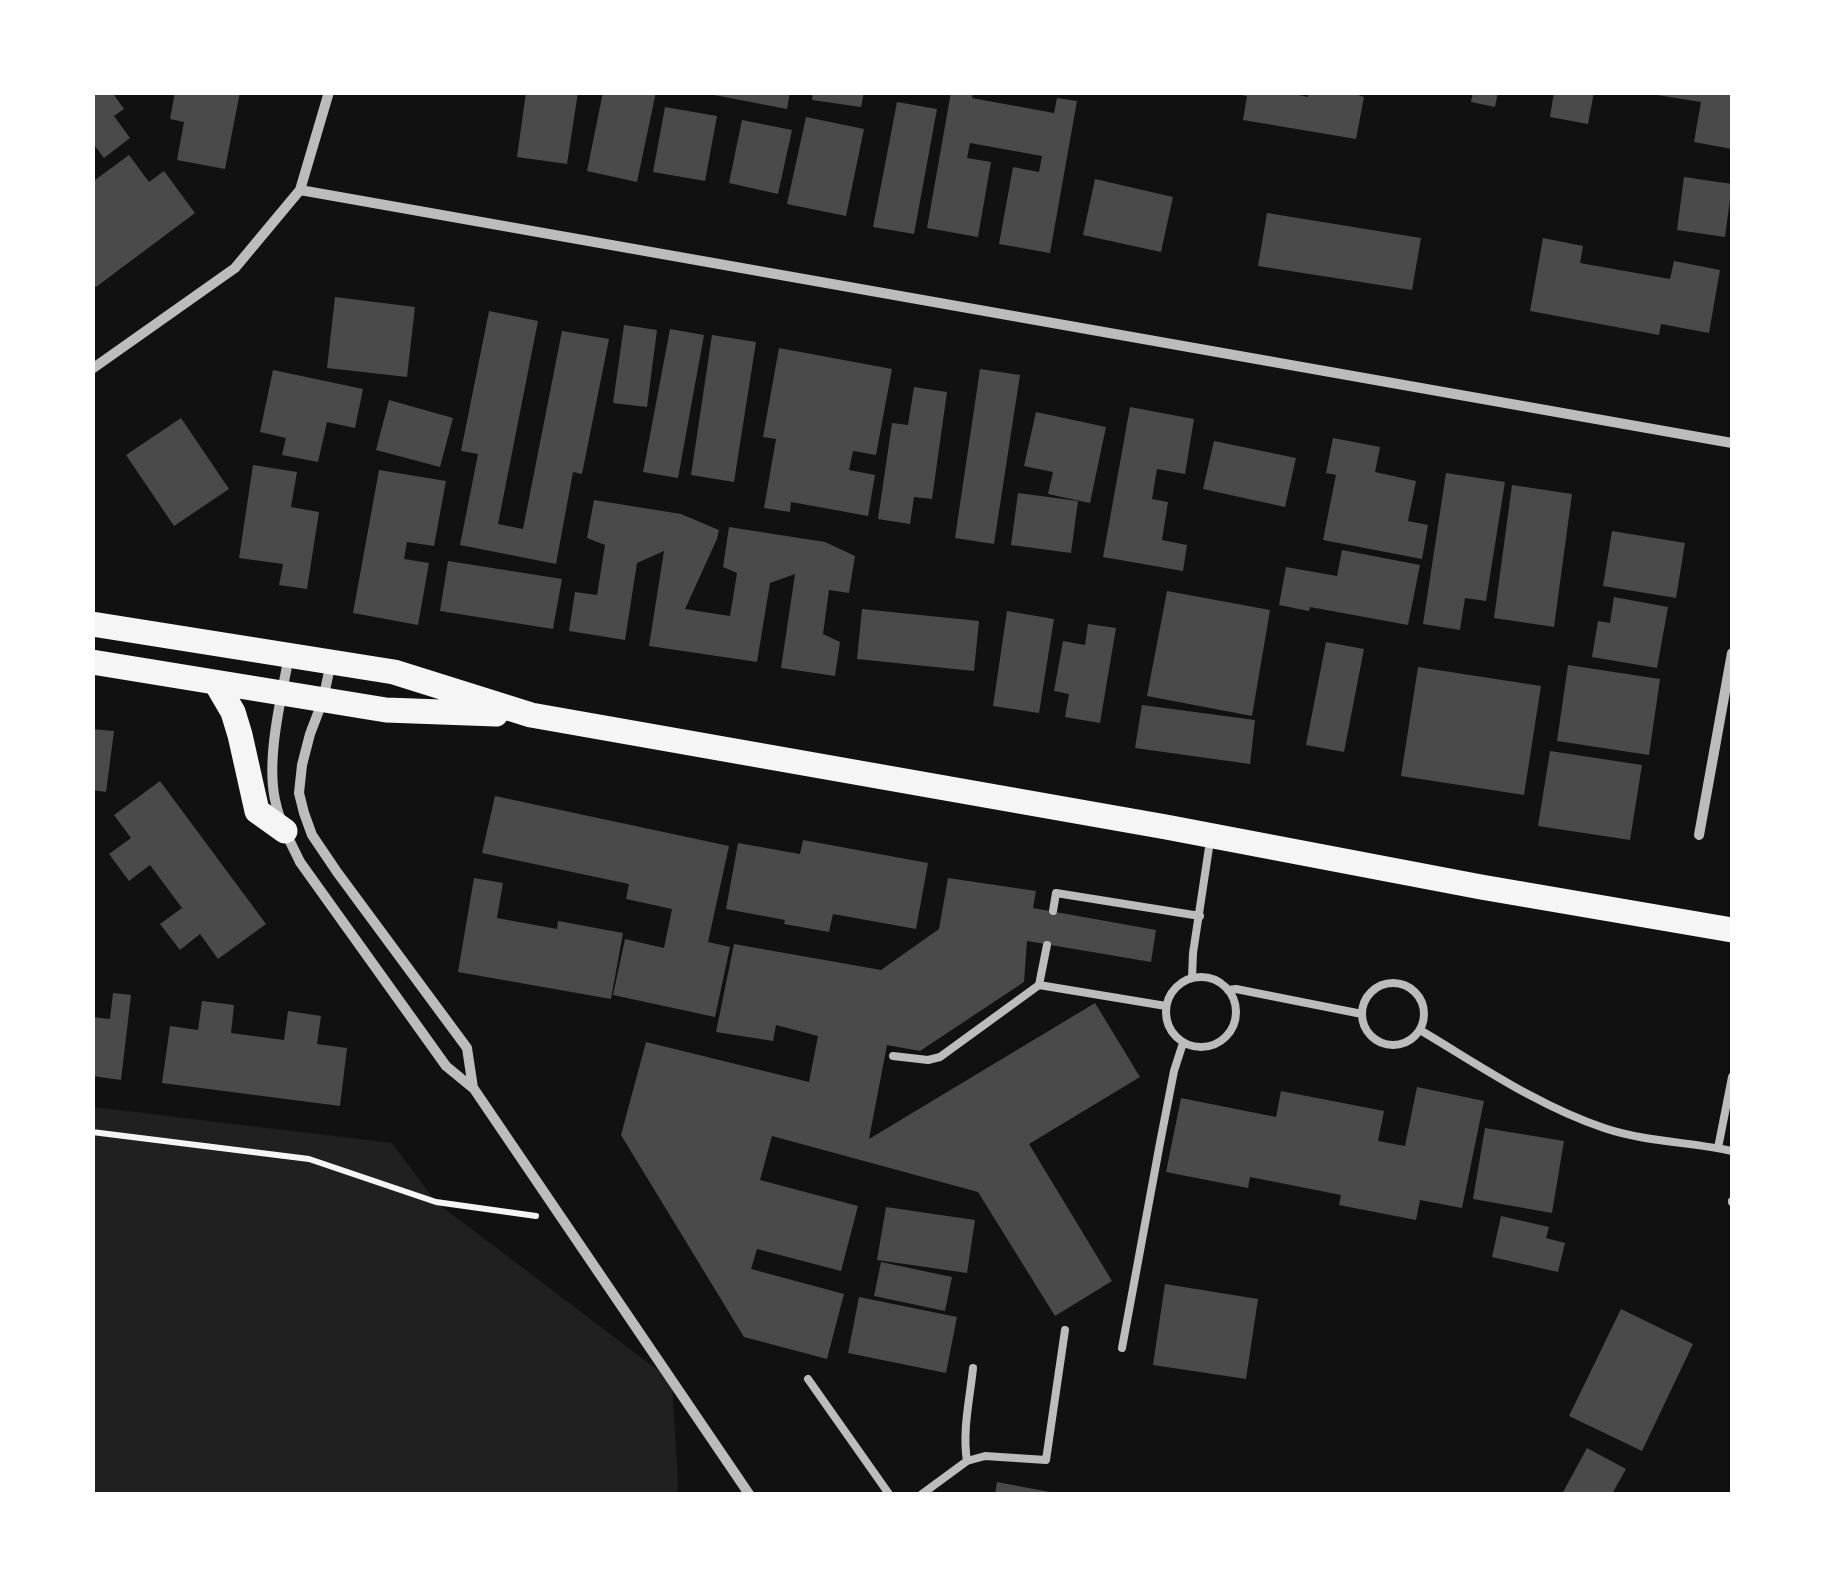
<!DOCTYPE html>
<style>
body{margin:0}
#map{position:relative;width:1825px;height:1587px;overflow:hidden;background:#111;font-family:"DejaVu Sans",sans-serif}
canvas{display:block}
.frame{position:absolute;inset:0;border:95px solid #fff;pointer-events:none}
</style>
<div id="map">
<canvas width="1825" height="1587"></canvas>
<div class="frame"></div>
</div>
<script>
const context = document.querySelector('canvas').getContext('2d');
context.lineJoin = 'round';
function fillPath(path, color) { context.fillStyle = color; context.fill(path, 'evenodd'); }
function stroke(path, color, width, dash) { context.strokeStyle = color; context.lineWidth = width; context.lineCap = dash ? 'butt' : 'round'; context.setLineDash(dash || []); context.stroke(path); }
const green = new Path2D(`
 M93,1107L392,1143L436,1202L672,1381L678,1484L677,1494H93Z`);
const building = new Path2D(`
 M92,92H112L124,109L114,116L130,138L104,158L92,142Z
 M175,92H240L225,169L177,160L184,122L170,119Z
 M526,92H578L567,164L517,157Z
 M603,92H656L637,182L587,171Z
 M709,92H790L787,109L709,94Z
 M813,92H864L861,107L812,100Z
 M951,92H973L972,98L1054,113L1057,98L1077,101L1050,253L999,244L1013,167L1039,172L1042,156L970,143L967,158L991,162L978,237L927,228Z
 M1237,92H1286L1308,97V92H1349L1364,97L1356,139L1243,120L1247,96L1237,94Z
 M1473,92H1498L1495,107L1471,102Z
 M1554,92H1594L1588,124L1550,117Z
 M1657,92H1732V149L1694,142L1701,102L1657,95Z
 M897,102L937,109L914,234L873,227Z
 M665,107L717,116L705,181L653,172Z
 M806,117L864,129L846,216L787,204Z
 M742,120L792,130L778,194L729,183Z
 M129,155L149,182L164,171L195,213L96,287L92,283V178L95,180Z
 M1684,177L1732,184L1725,237L1677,230Z
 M1095,179L1173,197L1161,252L1083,235Z
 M1267,213L1421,238L1412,290L1258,266Z
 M1543,238L1583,246L1580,263L1670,279L1674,261L1720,270L1709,333L1661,324L1659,335L1530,311Z
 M335,297L415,307L407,377L327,368Z
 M489,311L538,321L498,524L523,529L562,331L609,339L582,474L573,472L556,564L460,545L478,454L461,451Z
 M624,325L657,330L647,407L613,403Z
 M670,329L704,335L678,478L643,472Z
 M712,335L756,342L734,482L691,475Z
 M779,348L892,369L876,455L853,451L849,470L875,475L868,516L791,502L790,512L764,508L776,439L763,437Z
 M980,369L1020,375L994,544L955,538Z
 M273,370L363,389L355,428L327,422L318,462L282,455L286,438L260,432Z
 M914,387L947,392L932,499L914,497L910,524L878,519L892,423L908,425Z
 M389,400L453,418L440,467L376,450Z
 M1130,407L1194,419L1185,474L1157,469L1152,499L1168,502L1162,540L1187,545L1183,571L1103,557Z
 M1036,412L1106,427L1090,503L1048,494L1053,472L1024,466Z
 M181,418L229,489L174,526L126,455Z
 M1333,438L1380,447L1375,472L1416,481L1408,521L1428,525L1422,559L1323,540L1336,475L1326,473Z
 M1214,441L1296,458L1285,507L1203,489Z
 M253,465L297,472L291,507L319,512L307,589L279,585L283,564L239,558Z
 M379,470L446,481L434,546L407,542L404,559L429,563L418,625L353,613Z
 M1446,473L1505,482L1486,601L1465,598L1460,630L1423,624Z
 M1512,485L1572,494L1554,627L1494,618Z
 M1018,493L1078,501L1071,553L1011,545Z
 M594,500L681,514L719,530L717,539L685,609L730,616L737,573L723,567L729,527L825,542L855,556L849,593L829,590L823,634L840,642L835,676L781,668L795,574L770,583L757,662L649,646L664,551L637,563L625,640L569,631L575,592L597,595L605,545L587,538Z
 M1612,531L1685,543L1676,598L1603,586Z
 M1342,550L1420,565L1408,625L1310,607L1309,611L1279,605L1286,567L1337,576Z
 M448,561L562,579L553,629L440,611Z
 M1167,591L1270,610L1252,716L1147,696Z
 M1614,597L1668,607L1657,668L1592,657L1598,621L1610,623Z
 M862,609L979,621L974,671L857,659Z
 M1007,611L1054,619L1039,713L993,706Z
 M1088,624L1116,628L1100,723L1065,717L1069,694L1054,691L1063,641L1085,645Z
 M1326,642L1364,649L1344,752L1306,745Z
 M1568,665L1660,679L1649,755L1557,741Z
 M1418,667L1541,686L1524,795L1401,776Z
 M1142,705L1255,720L1250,764L1135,748Z
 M92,729L114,731L106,792L92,790Z
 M1550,751L1642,765L1630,840L1538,826Z
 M160,781L266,924L218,959L200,934L180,950L160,924L182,908L150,865L129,881L109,854L131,838L114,815Z
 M495,796L729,846L708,942L730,947L715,1017L613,995L625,939L664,948L672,909L626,899L629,884L482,853Z
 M803,840L928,863L916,929L833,914L829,932L784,924L785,920L726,909L738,843L800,854Z
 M474,878L503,883L497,918L557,929L558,921L623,933L611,999L458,972Z
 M948,878L1036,891L1033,908L1156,930L1151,962L1027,941L1024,982L920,1051L887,1045L869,1139L1095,1003L1140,1077L1029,1144L1112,1281L1055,1316L978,1192L772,1136L760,1180L858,1206L841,1271L757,1249L751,1269L844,1294L827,1359L744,1337L621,1135L646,1042L809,1082L818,1036L776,1025L773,1041L716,1032L734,944L881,970L939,929Z
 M113,993L131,995L121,1080L92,1076V1017L110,1019Z
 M202,1001L234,1005L231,1033L284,1040L288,1011L321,1016L317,1044L347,1048L340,1106L162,1083L170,1026L198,1030Z
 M1417,1087L1484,1101L1462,1208L1420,1200L1416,1220L1339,1205L1341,1195L1250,1177L1248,1188L1166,1172L1181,1098L1276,1117L1281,1091L1384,1111L1378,1141L1405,1146Z
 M1485,1128L1564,1141L1552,1213L1473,1199Z
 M886,1207L975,1220L967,1273L877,1260Z
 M1501,1216L1549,1227L1546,1238L1565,1243L1558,1272L1492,1257Z
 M881,1262L952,1277L945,1311L874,1296Z
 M1165,1284L1258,1299L1246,1379L1153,1365Z
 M859,1297L957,1317L946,1373L848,1353Z
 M1621,1309L1693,1344L1642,1451L1569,1416Z
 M1587,1448L1626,1469L1612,1494H1562Z
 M997,1482L1055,1493V1494H995Z`);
const path = new Path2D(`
 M92,1132L309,1159L436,1202L536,1216`);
const service = new Path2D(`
 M1053,911L1056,893L1200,916
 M1166 1012a35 35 0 1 1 70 0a35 35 0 1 1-70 0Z
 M1192,978L1193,953L1210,841
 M1362 1014a31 31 0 1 1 62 0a31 31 0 1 1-62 0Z
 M1039,985L1166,1006
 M1228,990L1236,989L1362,1014
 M1420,1030C1479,1065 1538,1106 1604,1128C1646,1142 1690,1142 1732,1151
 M893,1056L928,1060L940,1057L1039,985L1047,945
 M1718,1148L1732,1077
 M1732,1201V1202
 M1122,1348L1160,1143L1174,1071L1183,1043
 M808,1379L889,1494
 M967,1461C962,1431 970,1398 973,1368
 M922,1494L967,1461L985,1456L1046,1460L1065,1330`);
const minor = new Path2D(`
 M300,190L1732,443
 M92,369L235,268L300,190L329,92
 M289,656C281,699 265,762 276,804C280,824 291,843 300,862L446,1066L474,1089L749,1494
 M331,662L323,700L310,734L302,765L299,793L304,813L312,835L337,872L467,1048L473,1088
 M1699,835L1732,653`);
const primary = new Path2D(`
 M92,624L394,672L531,715L1166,827L1481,887L1732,930
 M92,662L386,710L496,714
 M216,683L233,712L240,735L257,811L285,831`);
fillPath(green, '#202020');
fillPath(building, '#4a4a4a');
stroke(path, '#f5f5f5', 6);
stroke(service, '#bcbcbc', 8);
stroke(minor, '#bcbcbc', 10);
stroke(primary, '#f5f5f5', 25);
</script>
